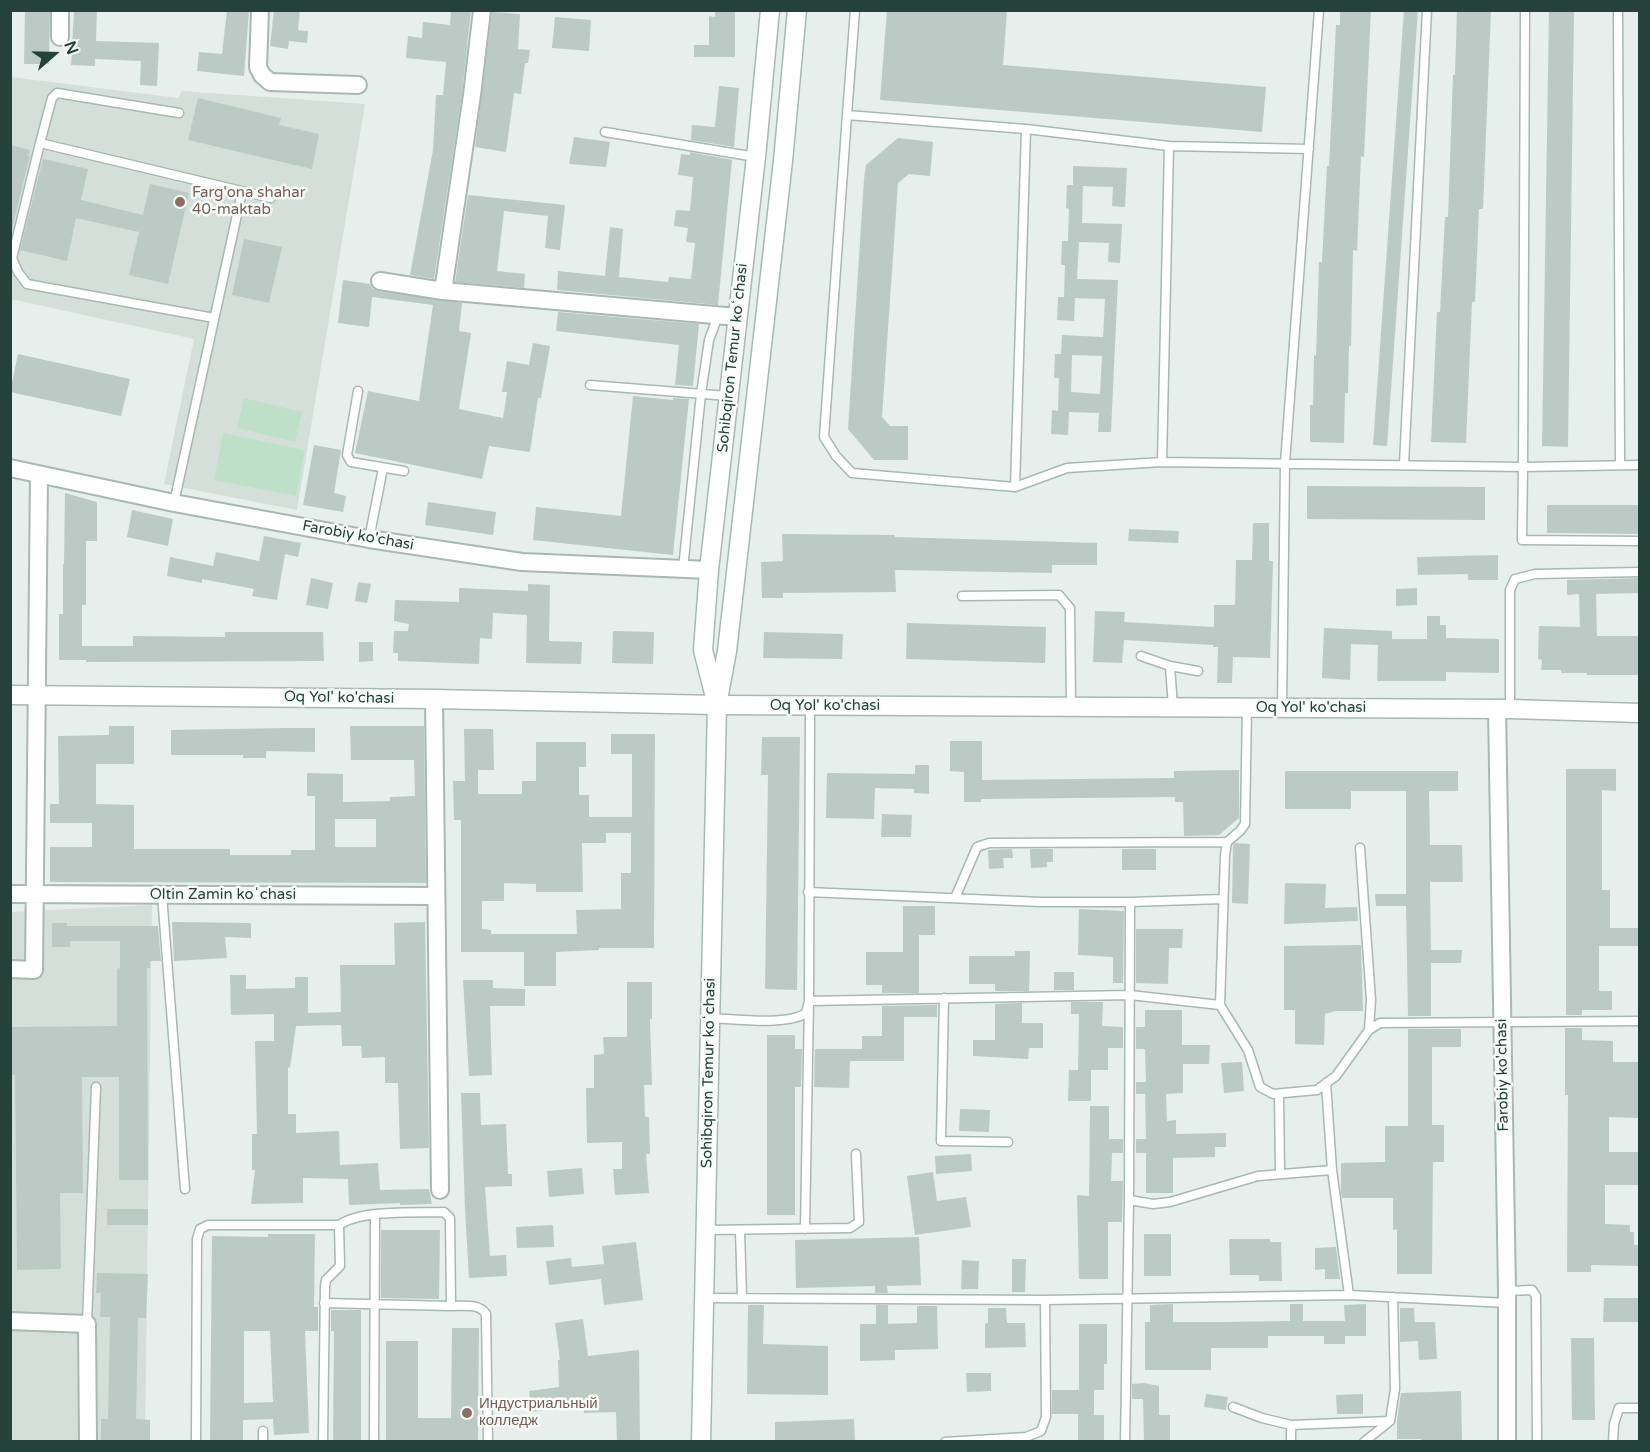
<!DOCTYPE html>
<meta charset="utf-8">
<style>
body{margin:0}
#map{position:relative;width:1650px;height:1452px;overflow:hidden;background:#e6efeb;font-family:"Varela Round",sans-serif}
canvas{display:block}
.frame{position:absolute;inset:0;border:12px solid #24423a;pointer-events:none}
.north{position:absolute;left:24px;top:24px;width:60px;height:60px;-webkit-text-stroke:4px #f7fbf9;paint-order:stroke;rotate:70deg;font-size:16px;font-weight:700;line-height:24px;text-align:center;color:#24423a}
.north::after{content:'';display:block;margin:auto;width:21px;height:27px;background:#24423a;clip-path:polygon(50% 0,100% 100%,50% 72%,0 100%)}
</style>
<div id="map">
<canvas width="1650" height="1452"></canvas>
<div class="frame"></div>
<div class="north">N</div>
</div>
<script>
const context = document.querySelector('canvas').getContext('2d');
context.lineJoin = 'round';
function fillPath(path, color) { context.fillStyle = color; context.fill(path, 'evenodd'); }
function stroke(path, color, width, dash) { context.strokeStyle = color; context.lineWidth = width; context.lineCap = dash ? 'butt' : 'round'; context.setLineDash(dash || []); context.stroke(path); }
function drawText(font, color, halo, rows, align = 'center') {
  context.font = font + ' "Varela Round",sans-serif'; context.lineWidth = 5; context.setLineDash([]); context.textBaseline = 'middle'; context.strokeStyle = halo; context.fillStyle = color; for (const [text, x, y, turn = 0] of rows) {
    context.save(); context.translate(x, y); context.rotate((+turn || 0) * Math.PI / 180); context.textAlign = isNaN(turn) ? turn : align; if (halo) context.strokeText(text, 0, 0); context.fillText(text, 0, 0); context.restore();
  }
}
const built = new Path2D(`
 M11,77L178,98L182,91L365,104L297,510L164,484L194,339L11,299Z
 M152,905L145,1441H11L10,912Z`);
const green = new Path2D(`
 M244,398L302,412L295,442L237,428Z
 M223,433L305,450L296,496L214,480Z`);
const building = new Path2D(`
 M25,10H50L49,64H24Z
 M74,10H97L96,41L159,43L157,86L140,85L141,61L95,59V66L71,65Z
 M227,10H249L244,76L197,71L199,52L222,54Z
 M274,10H300L298,30L308,31L307,43L289,41L288,49L270,46Z
 M451,10H471L462,94L434,279L410,275L433,150L436,95H443L446,62L406,58L408,36L422,38L423,22L450,25Z
 M715,10H735V57H694V45H709V16L715,17Z
 M887,10H1007L1003,65L1266,87L1262,132L880,100Z
 M1340,10H1371L1364,157L1361,156L1357,251L1353,250L1351,346H1349L1348,393H1345L1344,443L1310,442V405H1313L1314,355L1316,356L1319,262H1322L1327,166H1329L1336,25H1340Z
 M1404,10H1418L1387,446L1373,445Z
 M1457,10H1491L1483,209H1479L1475,302H1472L1466,443L1431,442L1437,312H1440L1445,217H1448L1453,75H1455Z
 M1549,10H1574L1568,447L1542,446Z
 M492,12L520,14L518,49L530,50L528,63H525L521,94L514,93L506,152L475,147Z
 M555,17L591,20L589,51L552,48Z
 M719,86L739,88L734,147L691,140L692,125L715,127Z
 M198,98L281,118L279,125L319,134L312,169L188,140Z
 M574,137L610,142L606,167L569,164Z
 M898,138L933,142L930,176L909,174L898,183L882,417L890,426H908V460H874L848,429L864,179L866,165Z
 M10,145L30,150L28,156H30L10,237Z
 M690,152L732,160L718,305L557,290L558,271L605,276L610,227L623,229L619,277L668,282L669,277L691,279L695,243L686,242L688,228L674,226L676,210L690,211L693,177L678,175L681,154L690,155Z
 M43,159L88,169L81,200L143,215L150,184L189,193L168,284L129,275L139,232L76,218L67,261L20,250Z
 M1073,166L1127,168L1125,207L1112,206L1113,187L1083,186L1082,223L1122,224L1120,263L1108,262L1109,243L1079,242L1077,279L1118,280L1111,432H1098L1099,413L1069,412L1068,435L1051,434L1052,410L1058,411L1059,378H1054L1055,354H1061L1062,335L1103,337L1105,299L1075,298L1074,321L1057,320L1058,297H1064L1065,265H1061L1062,241H1068L1069,209L1066,208L1067,185H1073ZM1072,355L1102,356L1100,394L1071,392Z
 M468,195L565,205L560,250L545,248L548,216L504,211L497,271L525,274L524,288L455,282Z
 M244,239L282,247L269,303L232,295Z
 M343,280L370,284L373,289L378,291L462,303L459,331L471,333L459,409L503,418L507,392H502L507,361L529,365L533,343L550,346L541,398H538L530,452L489,446L482,479L355,453L368,391L419,401L433,305L372,297L369,327L338,323Z
 M558,312L699,324L693,386L675,385L679,345L556,331Z
 M18,354L130,379L121,416L10,392Z
 M633,396L673,400V398L689,399L673,555L533,540L536,507L621,516Z
 M314,445L341,450L334,493L346,496L343,512L303,505Z
 M1307,486L1485,487V520L1307,519Z
 M65,493L97,502V541H86V605H82V646H133V636L225,637V632H323L324,661L86,662V660H59V614H63V564H64Z
 M428,502L496,512L493,535L425,525Z
 M1547,505H1640V534L1547,533Z
 M132,510L173,519L168,546L127,537Z
 M1253,523H1269V561H1273L1270,658L1233,657L1232,683H1217L1218,647H1213V645L1124,640L1122,663L1093,662L1095,611L1125,612L1124,622L1214,627V605H1235L1236,560H1252Z
 M1129,529L1179,531L1178,543L1128,541Z
 M782,534L895,535V537L1097,543V565H1052V573L895,570L896,592L783,593V598H762L761,562L783,561Z
 M264,536L301,543L298,557L285,554L277,600L252,596L254,589L202,579V583L167,576L170,557L213,566L216,552L259,561Z
 M1498,555V580H1468V574L1418,575L1417,557Z
 M311,578L333,583L328,609L306,605Z
 M1640,578V593L1596,594L1597,636H1640V675H1587V673H1561V670H1541L1542,660L1538,659L1539,626L1580,627L1579,594L1567,595V580Z
 M358,582L371,584L367,603L355,601Z
 M528,584L550,585L549,641L582,642L581,664L526,663L527,615L493,613L492,639L480,638L479,664L398,661V653H393L394,631H408L409,624L394,621L395,600L459,602V588L528,591Z
 M1417,588V605L1396,606V589Z
 M1427,616H1440V625H1446V638L1499,639V673L1446,672V681H1377L1378,645L1351,644L1350,680L1322,678L1324,628L1392,631V639H1427Z
 M907,623L1046,627L1045,663L906,659Z
 M613,631L654,632L653,664L612,663Z
 M764,632L843,634L842,659L763,658Z
 M359,642H373V661L359,662Z
 M109,726H134V764H96V804L134,805V849H230V855H291V850H315V796H307V773L343,774V802L390,801V797L415,796L414,760H351L350,726H424L426,883L50,882V847H92V823H50V804H59L58,736L109,735ZM335,819H376V847H335Z
 M286,728H315V752L266,751V758H243V755H171V730Z
 M464,729H493L494,770H478V794H522V781H536V742H586V767H579V795H589V817H632V754H611V734H655L654,948H599V950L556,952V986H524V952H461V820H454L453,781H465ZM606,833H631V873H621V909L576,910L577,934H491V930L482,929V901H504V883L536,884V892H583L582,843H606Z
 M762,737H800L797,990L765,989L768,775H761Z
 M950,741H982V780L1174,778V771L1239,770V818L1219,835L1184,836L1183,802H1175V797L981,799V802H964V772L950,771Z
 M915,765H929V794L914,793V789L875,788L874,819L826,818L827,773L915,774Z
 M1566,769H1616V791L1602,790V890H1610V928H1640V946H1599V991H1612V1010H1582V1015H1566Z
 M1285,771H1458V791H1429L1430,845H1462L1463,882H1430L1431,950H1462L1461,963H1431V1016H1408L1406,906H1376L1375,894H1406V791H1351V809H1285Z
 M882,814L912,815L911,837H881Z
 M1235,843L1250,844L1248,904L1232,903L1233,845Z
 M1012,849L1013,858H1003L1004,868L989,869L988,850Z
 M1030,849H1053V862H1047V867L1031,868Z
 M1122,849H1156V870H1122Z
 M1285,883L1326,884L1325,908L1357,907L1358,921L1284,924Z
 M903,906H935V935H919V993H882V985H866V952H903Z
 M1079,909L1124,911L1123,983H1113V957L1078,955Z
 M172,922L251,923V938L225,937L227,958L174,961Z
 M425,922L429,1148L400,1149L398,1083H385V1057L362,1058L361,1046H342L341,1025L296,1026L290,1068L288,1067V1114H296V1133L339,1131L340,1165L378,1163L380,1190L429,1189L432,1204L400,1205V1203L349,1205L348,1179L303,1178V1203L251,1204L255,1170H252V1134H257L255,1041H274V1014L231,1015L230,975H246V989L295,988V977H308V1013L341,1012L340,965H395L394,923Z
 M52,923H67V926H158L161,961H150V968H147L148,1180H119V1077H82L83,1193H60L61,1269L17,1270L15,1075H10V1027L117,1026V969L120,968V941H70V947H52Z
 M1136,929H1183L1182,948H1169L1168,984L1136,983Z
 M1361,945L1363,1011H1335L1325,1014L1324,1045L1295,1044V1010H1284V946Z
 M1015,951H1030L1029,991H995V984H969V956H1015Z
 M1054,972H1074V990H1054Z
 M463,980H493V988L525,989V1006H490L492,1075L469,1076Z
 M627,982H652V1019H650L652,1085H644L645,1117H649L650,1154H646L649,1193L615,1195L613,1169H622V1142L587,1143L586,1088H594V1055L604,1054L603,1037H627Z
 M1071,1002H1103L1102,1026L1123,1027V1048H1108V1070H1091V1101H1068L1069,1070H1078L1079,1014H1071Z
 M1022,1003V1023H1043V1048H1029L1028,1059L973,1056V1040H995V1004Z
 M937,1005V1017H904V1061H850L849,1088L814,1087L815,1049H862V1036H882V1006Z
 M1145,1010H1182V1045H1210L1209,1064H1183V1093L1166,1094L1167,1121L1176,1120V1134L1226,1133V1147H1215V1157L1173,1158V1193H1146V1153H1136V1139H1146L1145,1094H1136V1082H1146L1145,1049H1136V1027H1145Z
 M1565,1028H1582V1040L1613,1041V1062H1640V1118L1609,1117V1152H1640V1185H1605V1224L1630,1225V1232H1634V1245H1640V1266L1591,1265V1272H1567L1568,1095H1565Z
 M1408,1029H1461V1047H1432V1125H1444V1162H1433L1432,1274H1397V1229L1393,1230V1198H1342L1341,1192V1163L1385,1162V1126H1408Z
 M767,1035H795V1049H802L801,1087H795V1215H767Z
 M1242,1062L1244,1091L1224,1093L1221,1063Z
 M461,1093H480L481,1125L506,1124L508,1174H512V1186L485,1187L490,1256L506,1255L507,1276L469,1278L465,1209Z
 M1090,1106H1109V1139H1123V1153H1112L1111,1181H1123L1122,1222H1108V1279H1079L1077,1195L1089,1196Z
 M960,1109L990,1110L989,1132L959,1131Z
 M971,1154L972,1171L936,1174L935,1156Z
 M582,1168L584,1194L549,1197L547,1171Z
 M933,1172L937,1201L966,1197L971,1227L915,1235L907,1176Z
 M107,1209H148V1225H107Z
 M553,1225L554,1247L517,1248L516,1227Z
 M381,1230H440L439,1299L381,1298Z
 M268,1234H315L314,1307H318V1331H305L309,1433L274,1435L273,1419L243,1420V1442H210L212,1236L268,1237ZM244,1331H270L273,1402L244,1403Z
 M1144,1234H1171V1276H1144Z
 M919,1237L921,1285L887,1286L888,1293H875V1286L796,1288L795,1240Z
 M1229,1239H1270V1242H1281L1282,1281H1259V1275H1230Z
 M636,1242L643,1300L604,1305L601,1279L549,1285L546,1261L571,1258L572,1267L604,1264L602,1246Z
 M1336,1247L1340,1279H1325V1269L1315,1270V1248Z
 M1012,1259H1026L1025,1292H1012Z
 M962,1260L979,1261L978,1289H961Z
 M97,1273L148,1274L146,1318H138L136,1419L150,1420V1442H101V1419H108L110,1317H100L101,1293H96Z
 M1604,1298H1640V1322H1603Z
 M1173,1304V1322H1224L1290,1321V1304H1303V1321H1345L1344,1305L1366,1304V1336H1345V1344H1324V1336H1268V1348H1211V1370H1145V1322H1150V1305Z
 M748,1305H764L763,1344L828,1346V1395L747,1394Z
 M876,1305H888V1324L917,1323V1306H937L938,1349L895,1350V1360L860,1361V1324H876Z
 M988,1308H1006L1007,1323H1025L1026,1347L985,1348V1324L988,1323Z
 M1400,1308H1414L1415,1322H1435L1437,1359L1419,1360L1418,1341L1400,1342Z
 M331,1310H361V1442H333L334,1331H331Z
 M583,1319L588,1356L639,1350L640,1442H617L616,1412L584,1413L583,1405L532,1412L529,1391L559,1387L558,1360H560L555,1323Z
 M1079,1324H1107V1364H1104V1390H1094V1415H1104V1442H1078V1414H1052V1390H1079Z
 M452,1328H479L478,1442H386V1341H418V1418H451Z
 M1571,1338H1594L1595,1420H1572Z
 M966,1373H991V1391L967,1392Z
 M1144,1383L1159,1386V1415H1170V1442H1144L1143,1399H1132V1384Z
 M1461,1391L1462,1440L1421,1442V1439H1397V1420L1401,1393Z
 M1206,1394L1228,1397L1226,1410L1204,1407Z
 M1363,1394V1414H1337L1336,1395Z
 M854,1419L855,1442H775V1422Z`);
const service = new Path2D(`
 M1525,10L1523,467L1640,465
 M1618,10L1620,464
 M179,113L57,93L52,98L40,143L271,198
 M847,115L855,10
 M605,132L756,157
 M40,143L12,258L18,272L27,284L214,318
 M1309,149L1169,146L1026,129L847,115L824,437L836,456L852,473L1015,487L1067,468L1162,462L1523,467L1522,540L1640,541
 M590,385L728,396
 M358,391L347,455L351,462L404,471
 M1162,462L1169,146
 M1404,464L1427,10
 M1015,487L1026,129
 M174,503L242,192
 M369,539L383,468
 M683,569L701,394L709,340L718,316
 M962,596L1059,595L1070,608L1071,707
 M1141,656L1170,666L1198,671
 M1170,666L1173,707
 M1282,708L1285,463L1319,10
 M1510,709V590L1515,579L1535,574L1640,572
 M1360,848L1371,1000L1369,1030
 M808,892L1041,902H1130L1129,1200L1125,1442
 M162,895L185,1189
 M955,898L977,847L989,843L1227,842
 M1130,902L1223,899
 M944,998L941,1141L1008,1142
 M1220,1005L1225,855L1227,842L1240,831L1245,824L1247,708
 M711,1018C735,1019 787,1026 806,1013L809,1001L1130,995L1220,1005L1248,1050L1260,1087L1273,1094L1317,1090L1336,1076L1369,1030L1380,1023L1640,1021
 M1326,1083L1332,1170L1349,1295
 M1279,1094L1280,1174
 M1129,1200L1153,1204L1170,1202L1258,1176L1332,1170
 M805,1229L809,1001L810,706
 M706,1230L850,1228L859,1222L856,1154
 M740,1230L742,1298
 M1507,1291L1532,1290L1536,1296L1537,1442
 M704,1298L1045,1300L1349,1295L1507,1303
 M324,1303L451,1306
 M87,1324L96,1087
 M1233,1407L1262,1418L1291,1425L1390,1421
 M1291,1425V1442
 M263,1431V1442
 M196,1442L197,1239L200,1229L208,1225H339C363,1209 416,1213 444,1212L450,1218L451,1306C464,1306 479,1303 486,1314L488,1442
 M323,1442L325,1286L326,1280L340,1266L339,1225
 M374,1442L375,1215
 M945,1442L1026,1437L1041,1431L1046,1417L1045,1300
 M1364,1442L1390,1421L1395,1389L1393,1297
 M1613,1442L1614,1424L1619,1408H1640`);
const minor = new Path2D(`
 M260,10L258,67L262,75L270,82L358,85
 M60,37V10
 M380,281L443,291L737,317
 M443,291L472,95L482,10
 M10,468L174,503L369,539L522,562L709,570
 M434,699L440,1190
 M1497,709L1507,1291V1442
 M10,894L436,896
 M10,969L34,970L39,475
 M10,1321L87,1324L88,1442`);
const tertiary = new Path2D(`
 M10,695L434,699L717,705L1510,709L1640,713`);
const secondary = new Path2D(`
 M770,10L756,157L709,570L703,650L717,705L727,651L783,161L797,10
 M701,1442L717,705`);
const markers = [
 [180,202,6,"#8d6e63"],
 [467,1413,6,"#8d6e63"]
];
const educationNames = [
 ["Farg'ona shahar",192,193],
 ["40-maktab",192,210],
 ["Индустриальный",479,1404],
 ["колледж",479,1421]
];
const streetNames = [
 ["Sohibqiron Temur koʻchasi",733,358,-84],
 ["Farobiy ko'chasi",358,536,10],
 ["Oq Yol' ko'chasi",339,698,1],
 ["Oq Yol' ko'chasi",825,706],
 ["Oq Yol' ko'chasi",1311,708],
 ["Oltin Zamin koʻchasi",223,895],
 ["Sohibqiron Temur koʻchasi",709,1073,-89],
 ["Farobiy ko'chasi",1503,1075,-91]
];
fillPath(built, '#d4dfda');
fillPath(green, '#bfe0c8');
fillPath(building, '#bbcac4');
stroke(service, '#a8b8b2', 11);
stroke(minor, '#a8b8b2', 20);
stroke(tertiary, '#a8b8b2', 21);
stroke(secondary, '#a4bbb3', 21);
stroke(service, '#fff', 8);
stroke(minor, '#fff', 16);
stroke(tertiary, '#fff', 18);
stroke(secondary, '#fff', 18);
for (const [x, y, r, color] of markers) { const dot = new Path2D(); dot.arc(x, y, r, 0, 2 * Math.PI); context.fillStyle = color; context.fill(dot); stroke(dot, '#f7fbf9', 2); }
drawText('15px', '#785e54', '#f7fbf9', educationNames, 'left');
drawText('15px', '#24423a', '#f7fbf9', streetNames);
</script>
